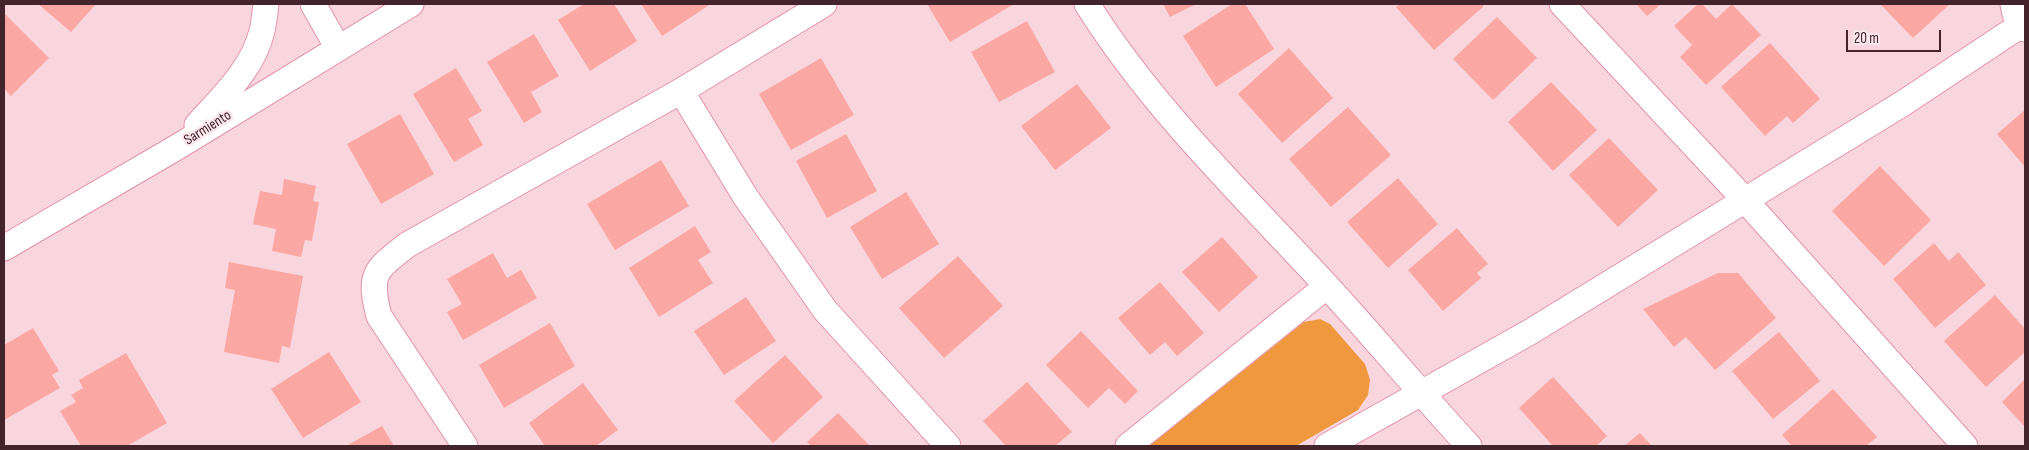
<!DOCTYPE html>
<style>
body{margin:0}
#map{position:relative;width:2029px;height:450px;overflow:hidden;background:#f9d6de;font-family:"Sofia Sans Condensed",sans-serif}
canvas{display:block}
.frame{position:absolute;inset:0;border:5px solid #43232c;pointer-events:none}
.scale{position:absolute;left:1846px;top:30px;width:95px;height:22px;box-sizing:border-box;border:2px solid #43232c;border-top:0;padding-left:6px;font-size:15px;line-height:18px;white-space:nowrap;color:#43232c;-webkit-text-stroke:4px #fae8ec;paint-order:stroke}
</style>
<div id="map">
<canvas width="2029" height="450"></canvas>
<div class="frame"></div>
<div class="scale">20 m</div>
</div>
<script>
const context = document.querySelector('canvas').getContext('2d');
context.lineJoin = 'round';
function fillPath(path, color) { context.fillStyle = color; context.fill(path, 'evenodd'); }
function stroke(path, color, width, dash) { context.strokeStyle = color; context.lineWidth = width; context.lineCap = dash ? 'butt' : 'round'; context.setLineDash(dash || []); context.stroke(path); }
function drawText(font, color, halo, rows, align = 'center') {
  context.font = font + ' "Sofia Sans Condensed",sans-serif'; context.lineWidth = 5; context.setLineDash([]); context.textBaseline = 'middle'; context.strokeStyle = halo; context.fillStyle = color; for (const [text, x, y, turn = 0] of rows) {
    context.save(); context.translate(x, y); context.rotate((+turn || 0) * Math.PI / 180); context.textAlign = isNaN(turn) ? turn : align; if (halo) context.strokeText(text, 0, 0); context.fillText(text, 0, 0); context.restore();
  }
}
const green = new Path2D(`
 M1320,319L1330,324L1365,364L1370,380L1368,395L1358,410L1296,446H1149L1304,322Z`);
const building = new Path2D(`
 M38,4H96L71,32Z
 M584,4H614L637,41L590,71L558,20Z
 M641,4H707L708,6L662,36Z
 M927,4H1014L950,42Z
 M1163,4H1196L1170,17Z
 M1232,4H1245L1274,49L1216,87L1183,36Z
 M1400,4H1482L1484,6L1434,50L1396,7Z
 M1636,4H1661L1647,16Z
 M1698,4H1702L1716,19L1732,4L1761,35L1706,85L1680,57L1692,45L1674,26Z
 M1880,4H1950L1913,38Z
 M4,13L49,58L11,96L4,89Z
 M1497,17L1537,58L1493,100L1453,59Z
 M1027,21L1055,72L999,102L971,52Z
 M534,34L559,76L531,92L542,112L524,123L487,62Z
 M1770,43L1820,99L1793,123L1787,116L1765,136L1721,87Z
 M1289,48L1333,98L1282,143L1238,94Z
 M821,58L854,115L791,150L759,94Z
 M456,68L482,111L468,119L483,145L454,162L413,94Z
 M1551,82L1597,130L1553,171L1508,122Z
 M1077,84L1111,128L1055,170L1021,126Z
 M1348,107L1391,155L1331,207L1289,159Z
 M2025,110V167L1997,134Z
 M400,114L434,174L381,204L347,144Z
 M846,134L877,191L827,218L796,161Z
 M1609,138L1658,190L1618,227L1569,175Z
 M661,160L689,206L615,250L587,204Z
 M1880,166L1931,220L1884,266L1832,211Z
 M1398,178L1438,224L1388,268L1347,222Z
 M284,179L316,186L313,201L319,202L312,241L305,240L301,257L272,251L276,229L253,224L260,191L282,195Z
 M906,192L939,244L882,279L850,227Z
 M695,226L711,252L698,260L713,283L659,317L629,268Z
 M1457,228L1488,264L1477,273L1481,278L1443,311L1408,270Z
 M1222,237L1258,277L1219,312L1182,272Z
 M1934,243L1949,261L1958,252L1986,285L1935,328L1893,279Z
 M493,253L507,278L521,270L537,298L463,340L447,312L462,304L447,279Z
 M958,256L1003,306L944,358L899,308Z
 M229,262L303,276L290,348L282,346L279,363L224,352L235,290L225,288Z
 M1718,273H1738L1776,318L1715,370L1686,337L1674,347L1643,309Z
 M1160,282L1204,333L1177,356L1165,342L1150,355L1118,318Z
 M1995,295L2025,329V352L1986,387L1944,341Z
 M746,297L776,341L724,375L694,331Z
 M550,323L575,366L504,408L479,365Z
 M33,328L59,371L52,375L60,388L4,420V345Z
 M1081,331L1138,391L1125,404L1109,388L1088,408L1046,365Z
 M1779,332L1820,381L1773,419L1732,371Z
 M329,352L361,402L303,438L271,389Z
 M126,353L167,423L127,446H81L60,411L76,402L71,395L83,388L79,380Z
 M785,355L823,397L773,443L734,401Z
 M1553,377L1607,436L1596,446H1553L1519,408Z
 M2025,379V427L2002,402Z
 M1027,382L1072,432L1055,446H1006L983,421Z
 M583,383L618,430L596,446H545L529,423Z
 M1833,389L1877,437L1866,446H1792L1782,435Z
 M838,413L870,446H811L807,442Z
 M382,426L394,446H346Z
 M1640,433L1652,446H1624Z`);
const minor = new Path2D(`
 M313,4L338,48
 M1087,4C1153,109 1242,194 1326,285C1375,338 1420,393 1469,446
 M1562,4L1745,200L1965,446
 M2013,4L2015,14L2025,29
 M681,91L745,196L825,310L948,446
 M197,125C222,97 253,69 262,31C264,22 265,13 266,4
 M4,248L179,146L411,4
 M465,446L379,316C368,274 375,270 407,245L681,91L824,4
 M1128,446L1327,286
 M1327,446L1530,332L1902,104L2021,25`);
const streetNames = [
 ["Sarmiento",208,128,-32]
];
fillPath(green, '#ef983e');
fillPath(building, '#fba7a3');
stroke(minor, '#e392a8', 27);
stroke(minor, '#fff', 25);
drawText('15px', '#43232c', '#fae8ec', streetNames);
</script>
